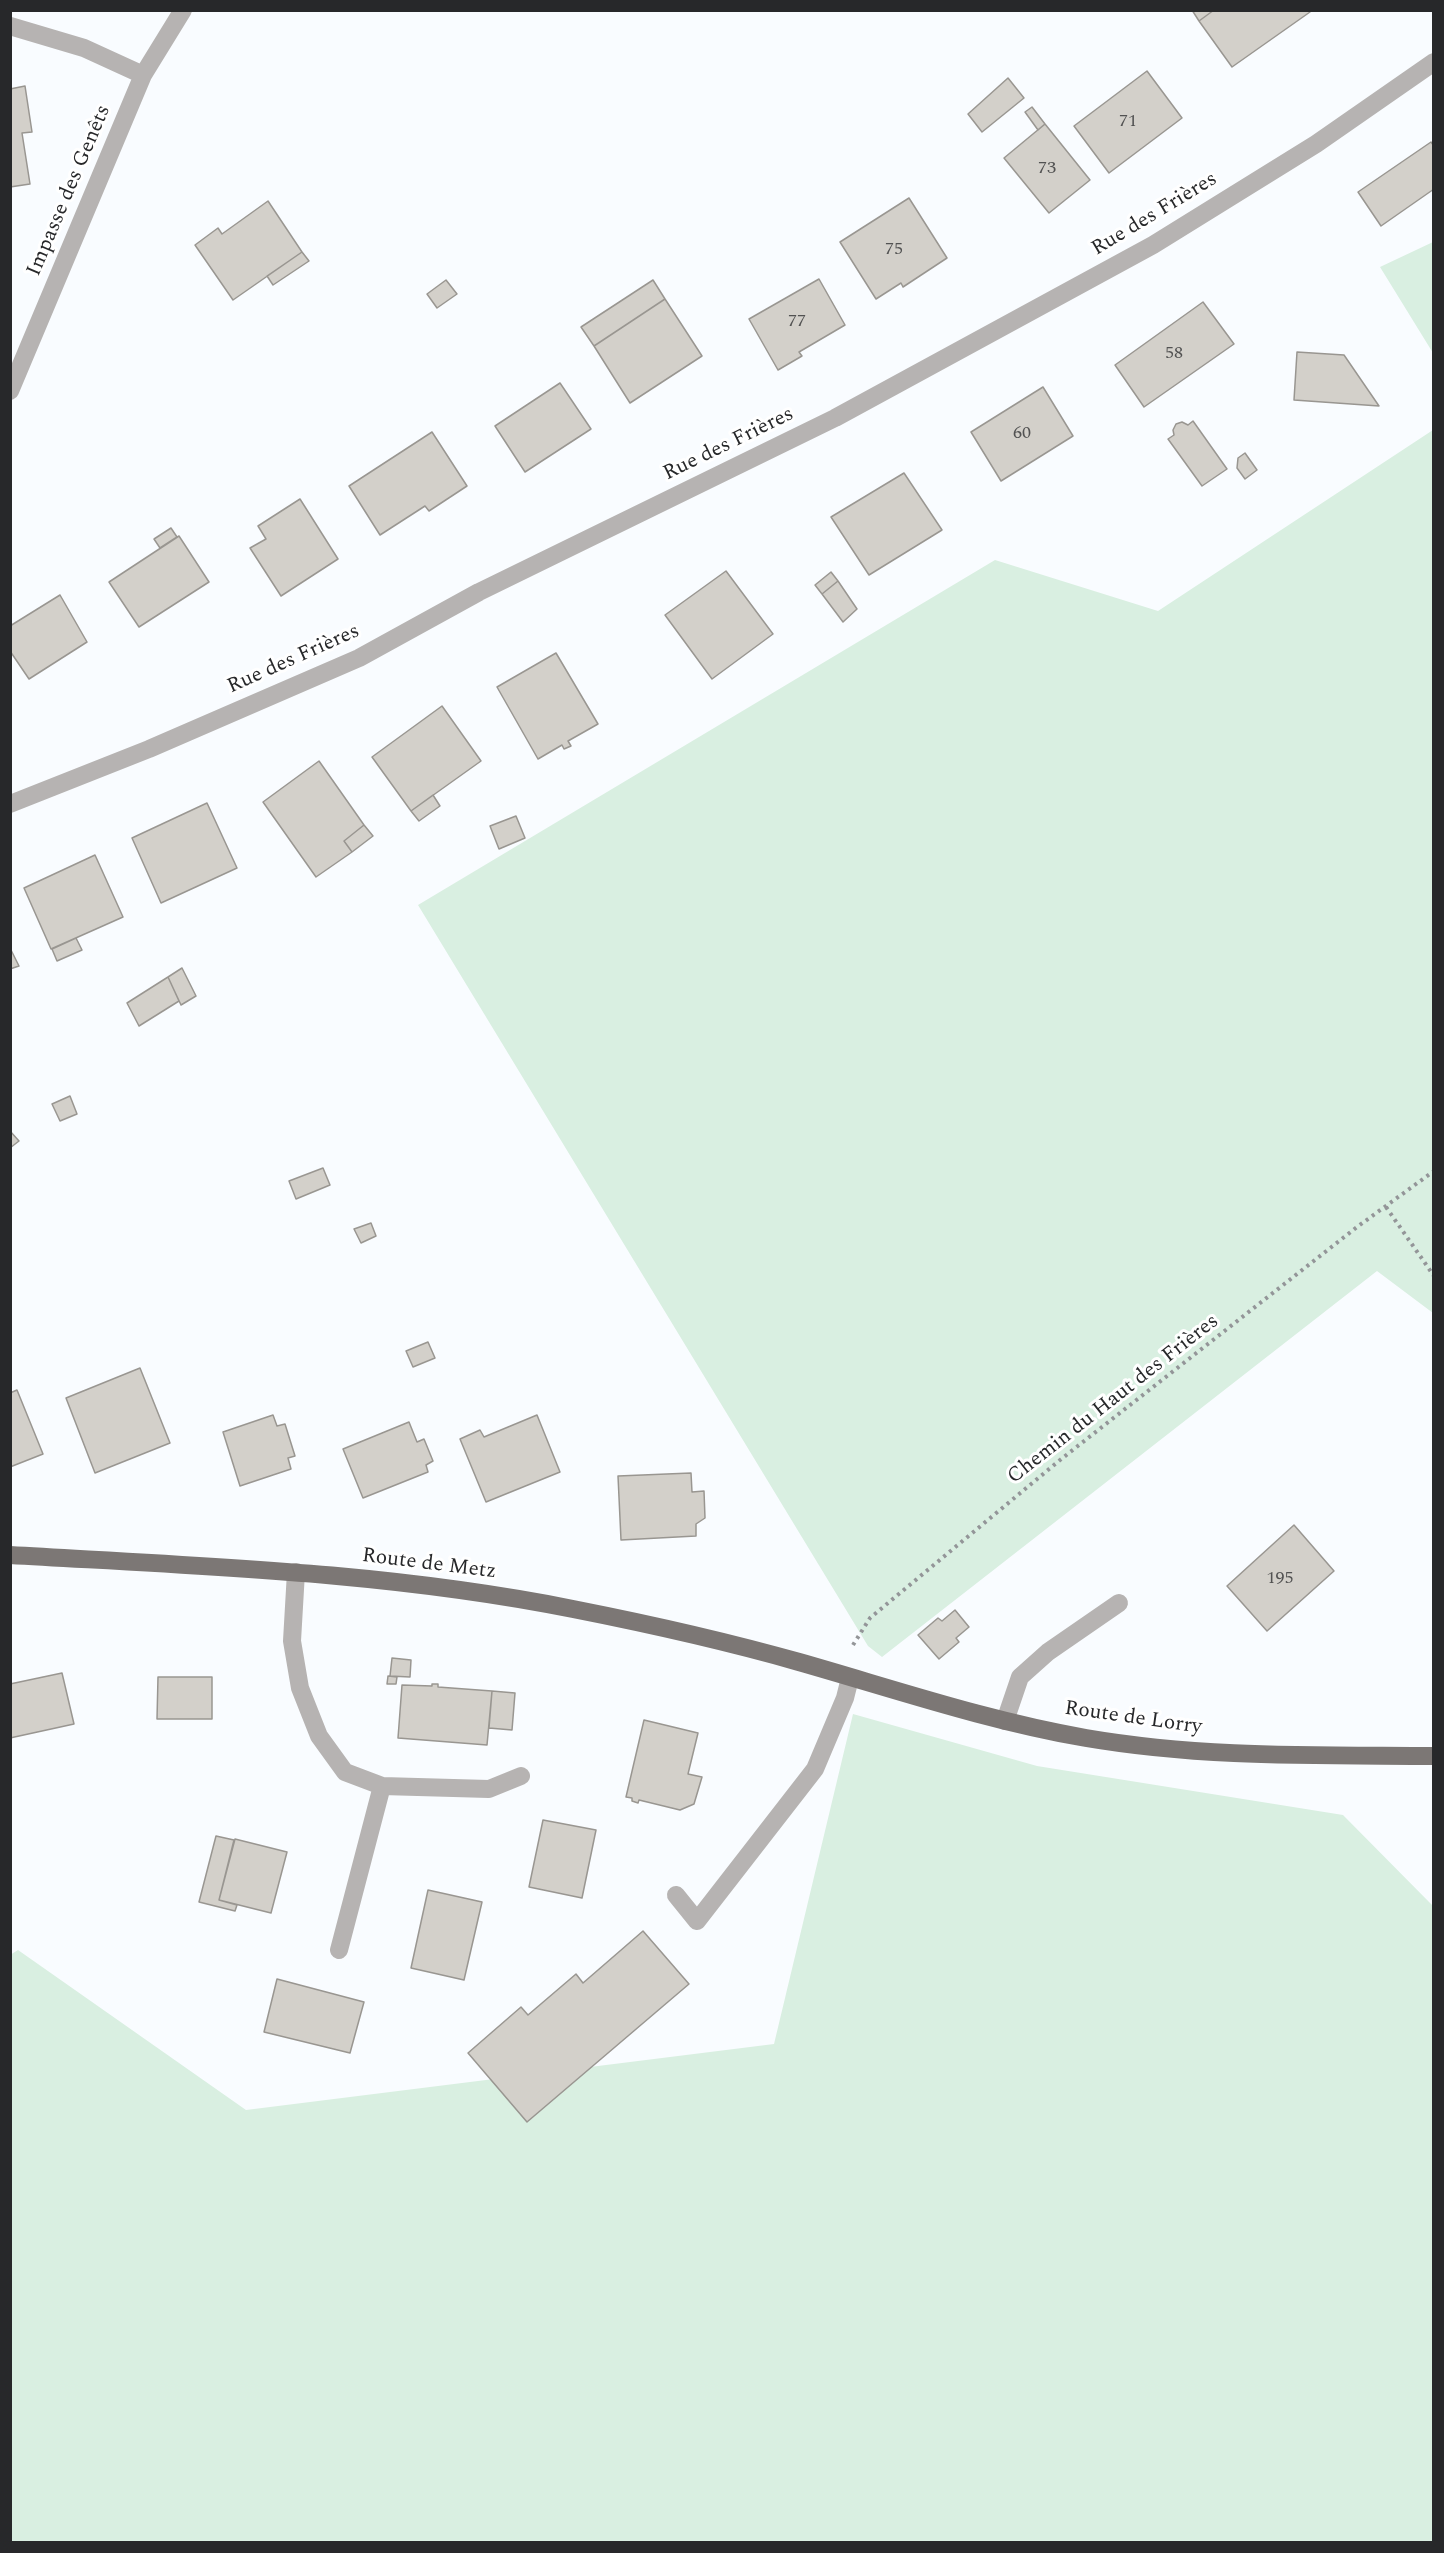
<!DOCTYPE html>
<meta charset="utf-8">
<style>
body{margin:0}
#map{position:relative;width:1444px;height:2553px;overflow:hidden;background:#f9fcff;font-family:Spectral,serif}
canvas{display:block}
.frame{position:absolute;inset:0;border:12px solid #27282a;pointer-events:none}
</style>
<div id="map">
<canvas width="1444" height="2553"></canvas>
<div class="frame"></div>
</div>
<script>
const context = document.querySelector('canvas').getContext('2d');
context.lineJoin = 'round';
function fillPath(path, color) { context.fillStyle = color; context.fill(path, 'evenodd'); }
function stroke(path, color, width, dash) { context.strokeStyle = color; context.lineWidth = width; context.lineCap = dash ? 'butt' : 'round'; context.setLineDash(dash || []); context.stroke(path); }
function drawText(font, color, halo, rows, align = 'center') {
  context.font = font + ' Spectral,serif'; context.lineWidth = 6; context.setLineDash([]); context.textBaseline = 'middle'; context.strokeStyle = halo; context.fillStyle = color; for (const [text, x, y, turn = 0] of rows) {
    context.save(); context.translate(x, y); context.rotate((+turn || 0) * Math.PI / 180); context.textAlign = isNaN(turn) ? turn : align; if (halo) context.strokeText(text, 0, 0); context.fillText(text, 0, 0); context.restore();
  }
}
const green = new Path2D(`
 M1433,242V353L1380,267Z
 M1433,430V1313L1377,1271L882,1657L868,1646L418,905L995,560L1158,611Z
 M853,1714L1037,1766L1343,1815L1433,1906V2542H11L10,1955L18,1950L246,2110L774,2044Z`);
const building = new Path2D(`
 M1192,10H1214L1199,21Z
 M1214,10H1309L1310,12L1232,67L1199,21Z
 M1147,71L1182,118L1109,173L1074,126Z
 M1008,78L1024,98L982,132L968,114Z
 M25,86L32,132L22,133L30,184L10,187V89Z
 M1032,107L1045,124L1038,130L1025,112Z
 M1045,124L1090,180L1049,213L1004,158Z
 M1431,142L1434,146V189L1381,226L1358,192Z
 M909,198L947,258L903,287L901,283L876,299L840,242Z
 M268,201L302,252L233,300L195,245L218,228L222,234Z
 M302,252L309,261L273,285L267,276Z
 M819,279L845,325L799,352L802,356L778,370L749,319Z
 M446,280L457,294L437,308L427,294Z
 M653,280L665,299L594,346L581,327Z
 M665,299L702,356L630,403L594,346Z
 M1203,302L1234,344L1144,407L1115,365Z
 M1297,352L1344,355L1379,406L1294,400Z
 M560,383L591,429L525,472L495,426Z
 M1043,387L1073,436L1001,481L971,432Z
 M1193,421L1227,469L1202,486L1168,439L1174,435L1173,430L1176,424L1182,422L1188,425Z
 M432,432L467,486L429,511L425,506L380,535L349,486Z
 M1245,453L1257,470L1245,479L1237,468L1238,458Z
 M904,473L942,530L869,575L831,517Z
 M300,499L338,559L281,596L250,548L266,539L258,526Z
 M171,528L177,537L160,548L154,539Z
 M179,536L209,582L139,627L109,582Z
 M726,571L773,634L712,679L665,615Z
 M831,572L838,581L822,594L815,585Z
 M838,581L857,609L843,622L822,594Z
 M60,595L87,642L29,679L10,651V626Z
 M556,653L598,724L568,741L571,746L564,749L562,745L538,759L497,687Z
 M442,706L481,761L411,811L372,757Z
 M319,761L364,825L344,841L352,852L316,877L263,802Z
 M433,795L440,806L419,821L411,811Z
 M207,803L237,868L161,903L132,838Z
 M516,816L525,838L499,849L490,826Z
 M364,825L373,836L352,852L344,841Z
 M95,855L123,917L51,949L24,888Z
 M76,938L82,950L57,961L52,949Z
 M10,948L19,966L10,969Z
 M182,968L196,996L181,1005L168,977Z
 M168,977L179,1001L139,1026L127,1003Z
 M70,1096L77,1114L60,1121L52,1104Z
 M10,1131L19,1141L10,1148Z
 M323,1168L330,1185L296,1199L289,1181Z
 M371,1223L376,1236L361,1243L354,1229Z
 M428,1342L435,1358L413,1367L406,1351Z
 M140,1368L170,1443L95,1473L66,1398Z
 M17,1390L43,1454L10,1467V1393Z
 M273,1415L277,1426L285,1424L295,1456L288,1458L291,1469L240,1486L223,1432Z
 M537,1415L560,1472L486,1502L460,1439L480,1430L484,1437Z
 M409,1422L417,1442L424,1439L433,1461L426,1465L428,1472L363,1498L343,1449Z
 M691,1473L692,1492L704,1491L705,1518L696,1524V1536L621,1540L618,1476Z
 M1294,1525L1334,1571L1267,1631L1227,1586Z
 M955,1610L969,1627L956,1638L959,1642L939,1659L918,1635L938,1618L942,1621Z
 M392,1658L411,1660L410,1677L390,1676Z
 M62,1673L74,1724L10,1738V1684Z
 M388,1676L397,1677L396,1684H387Z
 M158,1677H212V1719H157Z
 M432,1684H438V1687L492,1691L487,1745L398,1738L402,1685L432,1686Z
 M492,1691L515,1693L512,1730L489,1728Z
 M644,1720L698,1733L688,1774L702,1777L694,1804L680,1810L639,1800L638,1803L632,1801V1798L626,1797Z
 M543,1820L596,1830L582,1898L529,1887Z
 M216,1836L234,1840L219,1900L237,1905L235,1911L199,1902Z
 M235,1839L287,1852L271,1913L219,1900Z
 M428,1890L482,1902L464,1980L411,1968Z
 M643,1931L689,1984L527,2122L468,2053L521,2007L528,2015L576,1974L583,1983Z
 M277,1979L364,2002L350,2053L264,2032Z`);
const path = new Path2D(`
 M1386,1207L1434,1276
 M853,1645L870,1618L1060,1460L1357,1227L1434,1171`);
const service = new Path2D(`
 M1005,1721L1020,1677L1048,1652L1119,1603
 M676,1895L697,1921L815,1769L845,1698L850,1678`);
const minor = new Path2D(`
 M10,26L84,48L143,75
 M10,391L143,75L183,10
 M10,804L149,749L359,658L479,592L835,418L1153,245L1316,144L1434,62
 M296,1572L292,1641L300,1688L319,1736L345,1772L382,1786L489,1789L521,1776
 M339,1950L382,1786`);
const primary = new Path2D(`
 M10,1555C199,1566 388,1572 573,1609C649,1624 725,1641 799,1662C894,1689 988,1721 1086,1738C1203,1758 1316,1755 1434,1756`);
const numberNames = [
 ["71",1128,122],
 ["73",1047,169],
 ["75",894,250],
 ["77",797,322],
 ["58",1174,354],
 ["60",1022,434],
 ["195",1280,1579]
];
const streetNames = [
 ["Impasse des Genêts",70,191,-67],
 ["Rue des Frières",1155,215,-31],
 ["Rue des Frières",729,445,-26],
 ["Rue des Frières",294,660,-24],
 ["Chemin du Haut des Frières",1114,1400,-38],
 ["Route de Metz",429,1565,7],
 ["Route de Lorry",1133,1719,8]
];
fillPath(green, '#d9efe1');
fillPath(building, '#d3d0ca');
stroke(building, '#999691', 1.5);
stroke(path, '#939598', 4, [3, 4.5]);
stroke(service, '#b6b3b2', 18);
stroke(minor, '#b6b3b2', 18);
stroke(primary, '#7c7775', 18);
drawText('18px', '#525252', null, numberNames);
drawText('21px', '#27282a', '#fff', streetNames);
</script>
